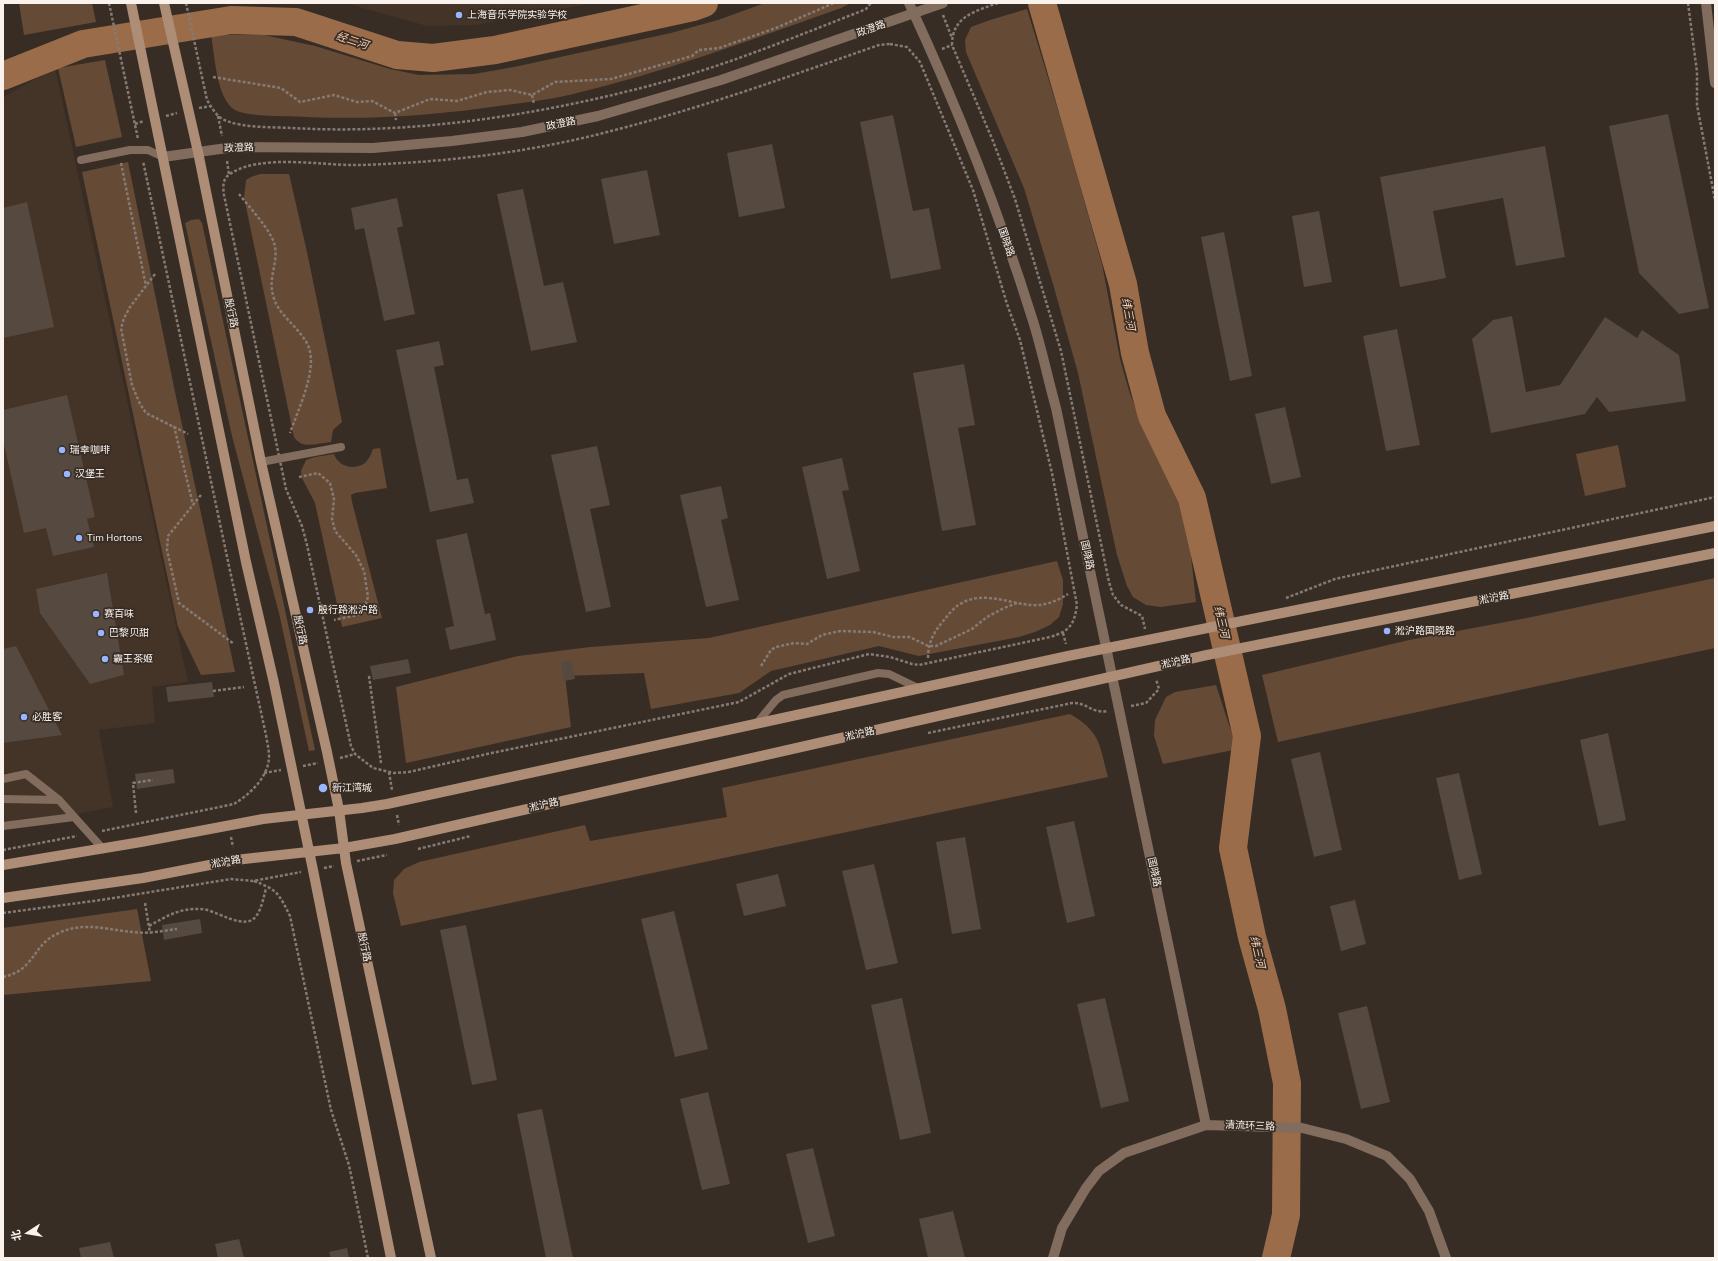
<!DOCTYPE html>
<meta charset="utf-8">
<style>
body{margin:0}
#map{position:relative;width:1718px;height:1261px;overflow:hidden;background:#382d25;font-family:"IBM Plex Sans","Noto Sans SC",sans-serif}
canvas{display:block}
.frame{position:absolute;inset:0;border:4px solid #faf2ed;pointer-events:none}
.north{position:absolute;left:8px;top:1213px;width:40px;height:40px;-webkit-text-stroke:3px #382d25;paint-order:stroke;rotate:258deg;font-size:11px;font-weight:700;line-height:16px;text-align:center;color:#faf2ed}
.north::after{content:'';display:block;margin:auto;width:14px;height:18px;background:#faf2ed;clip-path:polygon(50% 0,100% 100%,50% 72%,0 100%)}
</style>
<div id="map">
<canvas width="1718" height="1261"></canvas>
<div class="frame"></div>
<div class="north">北</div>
</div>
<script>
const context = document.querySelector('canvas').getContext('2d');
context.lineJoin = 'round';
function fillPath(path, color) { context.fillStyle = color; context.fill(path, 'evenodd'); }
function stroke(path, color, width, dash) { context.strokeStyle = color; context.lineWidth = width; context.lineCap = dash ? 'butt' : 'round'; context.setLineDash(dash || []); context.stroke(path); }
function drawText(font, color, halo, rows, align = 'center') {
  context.font = font + ' "IBM Plex Sans","Noto Sans SC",sans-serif'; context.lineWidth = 3.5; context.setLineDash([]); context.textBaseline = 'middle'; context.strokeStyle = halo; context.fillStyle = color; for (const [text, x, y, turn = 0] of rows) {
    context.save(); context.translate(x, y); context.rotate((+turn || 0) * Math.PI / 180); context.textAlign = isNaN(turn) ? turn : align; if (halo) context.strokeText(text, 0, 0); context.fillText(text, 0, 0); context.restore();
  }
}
const built = new Path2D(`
 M345,3H593L476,25L427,26Z
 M55,68L188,682L152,687L155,723L99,730L113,807L3,828V97Z`);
const green = new Path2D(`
 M19,3H92L96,22L24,35Z
 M765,3H851L841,8C751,40 662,73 569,95C548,100 527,102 506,105C439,115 373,120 305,117C290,116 247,117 235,110C216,98 215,56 211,35H264L315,46L390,69L419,75L474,74L514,67L671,33L718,20Z
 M1027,9L1065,133L1102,264L1120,359L1130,394L1146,432L1183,503L1187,519L1196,602L1161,607L1146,605L1133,597L1127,586L1117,555L1078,373L1053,284L1024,188L966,52L965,40L971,27L990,20Z
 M105,60L122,137L76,147L58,68Z
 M128,162L175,392L235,672L201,675L178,627L82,172Z
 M260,174H289L307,252L342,422L333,430L331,442C318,443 302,450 294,437L244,197L246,180L251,177Z
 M199,219L202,223L315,750L309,751L279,613L232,436L185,223L191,220Z
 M1618,445L1626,487L1585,496L1576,454Z
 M380,448L387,488L355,493L351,495L352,502L382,618L342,627L315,503L302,478L301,471L306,460L315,457L334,454C338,466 353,471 365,463C369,459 371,454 373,449Z
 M1057,561L1063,580V604L1059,617L1050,625L1035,632L1019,637L919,656L879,646L771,671L739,693L651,709L644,673L565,676L571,727L406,763L396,687L518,656L590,647L709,638Z
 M1715,578V648L1278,742L1262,675L1409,640L1527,618Z
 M1216,685L1228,722L1238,749L1163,764L1154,736L1155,720L1166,697L1175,692Z
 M1070,714C1101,732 1099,744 1108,777L401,926L393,893L394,880L404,869L419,862L585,825L590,841L727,817L722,788Z
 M137,909L151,981L3,995V928Z`);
const river = new Path2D(`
 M1042,3L1123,284L1135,353L1152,416L1192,498L1247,736L1233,848L1252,937L1272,1009L1287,1083L1286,1215L1276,1258
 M3,76L83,44L231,20L296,22L397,55L433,58L495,50L693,7L704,3`);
const building = new Path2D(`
 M1668,114L1709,308L1679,314L1639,273L1609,126Z
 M893,115L913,211L929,208L941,269L891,279L860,122Z
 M772,144L785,208L739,217L727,153Z
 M1545,146L1565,257L1516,266L1503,198L1433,211L1446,278L1400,287L1380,177Z
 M647,170L660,235L614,244L601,179Z
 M523,189L544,286L563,282L577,342L531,351L497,194Z
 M397,198L403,226L397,228L415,314L384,321L364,228L355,230L351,208Z
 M27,202L54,327L3,338V208Z
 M1319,211L1332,282L1304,287L1292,216Z
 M1224,232L1252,376L1230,381L1201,237Z
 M1512,316L1526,392L1560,385L1605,317L1637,338L1642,330L1679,355L1686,401L1609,412L1597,397L1585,414L1491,433L1472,339L1493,320Z
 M1397,329L1420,445L1386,451L1363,336Z
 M439,341L444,365L434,367L457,480L468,478L474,503L430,512L396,350Z
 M964,364L975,425L958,428L976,525L942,531L913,373Z
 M67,395L95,517L87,519L94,547L53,556L46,528L24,533L3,440V410Z
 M1285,407L1301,477L1271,484L1255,414Z
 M597,446L610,505L590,509L611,607L586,612L551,455Z
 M842,458L849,490L842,491L860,571L827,579L802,467Z
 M721,486L728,518L721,520L739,600L706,607L680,495Z
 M467,533L485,614L490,613L496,640L450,650L445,628L454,626L436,540Z
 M107,573L124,675L90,684L40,613L36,589Z
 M16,646L62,735L3,743V649Z
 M408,659L411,673L373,680L370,666Z
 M571,660L575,679L564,681L561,662Z
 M212,682L214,697L168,702L166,687Z
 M1608,733L1626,820L1599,826L1580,740Z
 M1320,752L1342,850L1314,857L1291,759Z
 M173,769L175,783L137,789L135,774Z
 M1459,773L1482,874L1459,880L1436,778Z
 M1074,821L1095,916L1067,923L1046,827Z
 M965,837L981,929L952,934L936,842Z
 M874,864L898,963L866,970L842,871Z
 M778,874L786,906L744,916L736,884Z
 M1355,900L1366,944L1341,951L1330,906Z
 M674,911L708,1049L675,1057L641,919Z
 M200,919L202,933L164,940L162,925Z
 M466,925L497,1080L472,1085L440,930Z
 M902,998L931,1133L900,1140L871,1005Z
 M1105,998L1129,1101L1101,1108L1077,1004Z
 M1367,1006L1390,1102L1361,1109L1338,1013Z
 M708,1092L730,1184L702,1190L680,1099Z
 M542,1109L573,1258H546L517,1114Z
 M813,1148L835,1236L808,1243L786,1154Z
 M953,1211L965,1258H928L919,1219Z
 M239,1239L244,1258H218L215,1244Z
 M110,1242L114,1258H81L79,1248Z
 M347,1248L349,1258H331L329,1252Z`);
const path = new Path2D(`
 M109,3L138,139
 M186,3L207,100C212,108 217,118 227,121C245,128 272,127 292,128C412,135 540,115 656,84C725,66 792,38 859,12L866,9L871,3
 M998,3C976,11 952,16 952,45L993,141L1015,199L1061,351L1109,582L1113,595L1121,605L1142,616L1145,629
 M1688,3L1697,72V105L1715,200
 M943,15L952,38
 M890,44L907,47L920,62L973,190L1007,304L1020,340L1052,473L1077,605C1074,625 1070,631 1050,637L919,665L912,664L890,657L869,654L789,674L739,702L487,754L409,772L394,773L373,768L355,754L351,746L307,545L302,526L286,489L224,195C223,187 222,179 230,174C259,154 319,165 353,165C369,165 386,164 402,163C472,159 543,149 611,131C702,108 790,76 879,45Z
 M942,49L952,45
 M213,77L281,88L300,102L334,95L357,102L372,101L395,113L430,99L457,101L487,92L510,90L532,95L555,82L611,79L692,56L699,50L719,48L776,28L834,3
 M532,95L534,104
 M199,108L211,106
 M395,113L396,120
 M166,116L177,113
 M218,116L222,136
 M135,124L144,121
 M227,161L229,174
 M121,163L146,286
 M239,194C249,207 273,232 275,247C278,263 268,279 273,295C276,310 290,321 299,332C303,337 307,342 309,348C317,371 298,410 290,433
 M155,274L130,307L124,318L121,328L132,385L140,404L146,413L188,434
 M174,426L193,505
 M299,477L318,473L330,483L334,499L332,519L335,531L356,555L364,571L368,597L362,614L334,620
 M201,495L168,536L167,550L179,603L234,644
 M1286,598L1335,579L1353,575L1715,497
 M1063,633L1066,644
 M928,658C928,642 934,632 944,620C949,614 955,606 962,603C983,591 1008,603 1031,605C1045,606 1057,601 1068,594
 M761,666L771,650L776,647L794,643L807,644L822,635L840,631L873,632L893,637H910L928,646H936L972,629L987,617L1004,608L1017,603
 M369,676L381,763
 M213,691L244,687
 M1131,706L1146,703L1159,689L1156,679
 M928,733L1072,703C1087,702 1091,714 1108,711
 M340,758L355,754
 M303,766L318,763
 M389,772L392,790
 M264,773L281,770
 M136,813L133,783L153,780
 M397,815L399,825
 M102,831L234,804C250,794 269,777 269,756C269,749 267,742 266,735L229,566L143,161
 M231,837L233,847
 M418,849L471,836
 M3,850L77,836
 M357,861L387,855
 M324,868L334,866
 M254,881C278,890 279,894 290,916L331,1110L349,1165L368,1258
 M145,903L150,933
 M3,913L101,900L231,879L253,881L301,872
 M149,926C167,916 179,908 201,909C206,909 213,912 218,914C253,929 258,923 266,888
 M3,977C12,975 21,971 27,964C39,951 41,941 59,933C84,921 107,930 132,932C147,934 162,931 177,929`);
const service = new Path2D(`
 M81,160L130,150H148L163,157
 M261,462L341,447
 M757,723L776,700L783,695L878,673L889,674L918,688
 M3,779L26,774L59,800L103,849
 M3,799L59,800
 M3,826L74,817`);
const minor = new Path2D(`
 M909,3C957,106 999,212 1033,321C1042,350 1048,379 1056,408L1206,1125
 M1706,3L1715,83
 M163,157L234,147L373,148L452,141L522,132L598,116L721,80L943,3
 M1053,1258L1062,1228L1086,1188L1099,1171L1124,1153L1206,1125L1302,1128L1346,1139L1387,1156L1410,1179L1429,1211L1446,1258`);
const secondary = new Path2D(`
 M131,3L246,562L274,683L313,870L391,1258
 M164,3L198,152L261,462L327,752L339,810L346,863L431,1258
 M3,865L141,842L263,819L362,808L387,804L1068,656L1715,526
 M3,898L143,878L235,860L344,848L395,839L1207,655L1715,553`);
const markers = [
 [459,15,4,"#98b5fd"],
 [62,450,4,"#98b5fd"],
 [67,474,4,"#98b5fd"],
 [79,538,4,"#98b5fd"],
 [310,610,4,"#98b5fd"],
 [96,614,4,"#98b5fd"],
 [1387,631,4,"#98b5fd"],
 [101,633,4,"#98b5fd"],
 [105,659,4,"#98b5fd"],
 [24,717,4,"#98b5fd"],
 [323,788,5,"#98b5fd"]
];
const poiNames = [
 ["上海音乐学院实验学校",467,15],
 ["瑞幸咖啡",70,450],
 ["汉堡王",75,474],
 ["Tim Hortons",87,538],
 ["殷行路淞沪路",318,610],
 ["赛百味",104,614],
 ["淞沪路国晓路",1395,631],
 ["巴黎贝甜",109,633],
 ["霸王茶姬",113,659],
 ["必胜客",32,717],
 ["新江湾城",332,788]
];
const streetNames = [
 ["政澄路",871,29,-20],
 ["政澄路",561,124,-12],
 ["政澄路",239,148,-2],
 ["国晓路",1006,242,71],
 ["殷行路",231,313,78],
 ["国晓路",1087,555,78],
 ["淞沪路",1494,598,-11],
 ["殷行路",300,630,78],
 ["淞沪路",1176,662,-13],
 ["淞沪路",860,734,-13],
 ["淞沪路",544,805,-13],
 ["淞沪路",226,862,-10],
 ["国晓路",1154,872,78],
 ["殷行路",364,947,78],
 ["清流环三路",1250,1126,2]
];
const waterNames = [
 ["经二河",352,41,18],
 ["纬三河",1128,314,80],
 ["纬三河",1221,622,77],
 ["纬三河",1257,952,77]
];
fillPath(built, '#443327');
fillPath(green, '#654a36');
stroke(river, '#9b6c4a', 28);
fillPath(building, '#554940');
stroke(path, '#857b74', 2.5, [3, 2]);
stroke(service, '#816c5d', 8);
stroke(minor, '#816c5d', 10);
stroke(secondary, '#ae8d76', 10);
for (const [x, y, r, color] of markers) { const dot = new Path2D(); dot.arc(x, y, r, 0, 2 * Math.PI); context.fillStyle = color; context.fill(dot); stroke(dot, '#382d25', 1.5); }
drawText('10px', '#faf2ed', '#382d25', poiNames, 'left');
drawText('10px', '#faf2ed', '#382d25', streetNames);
drawText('italic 11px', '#fbd0b1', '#382d25', waterNames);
</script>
